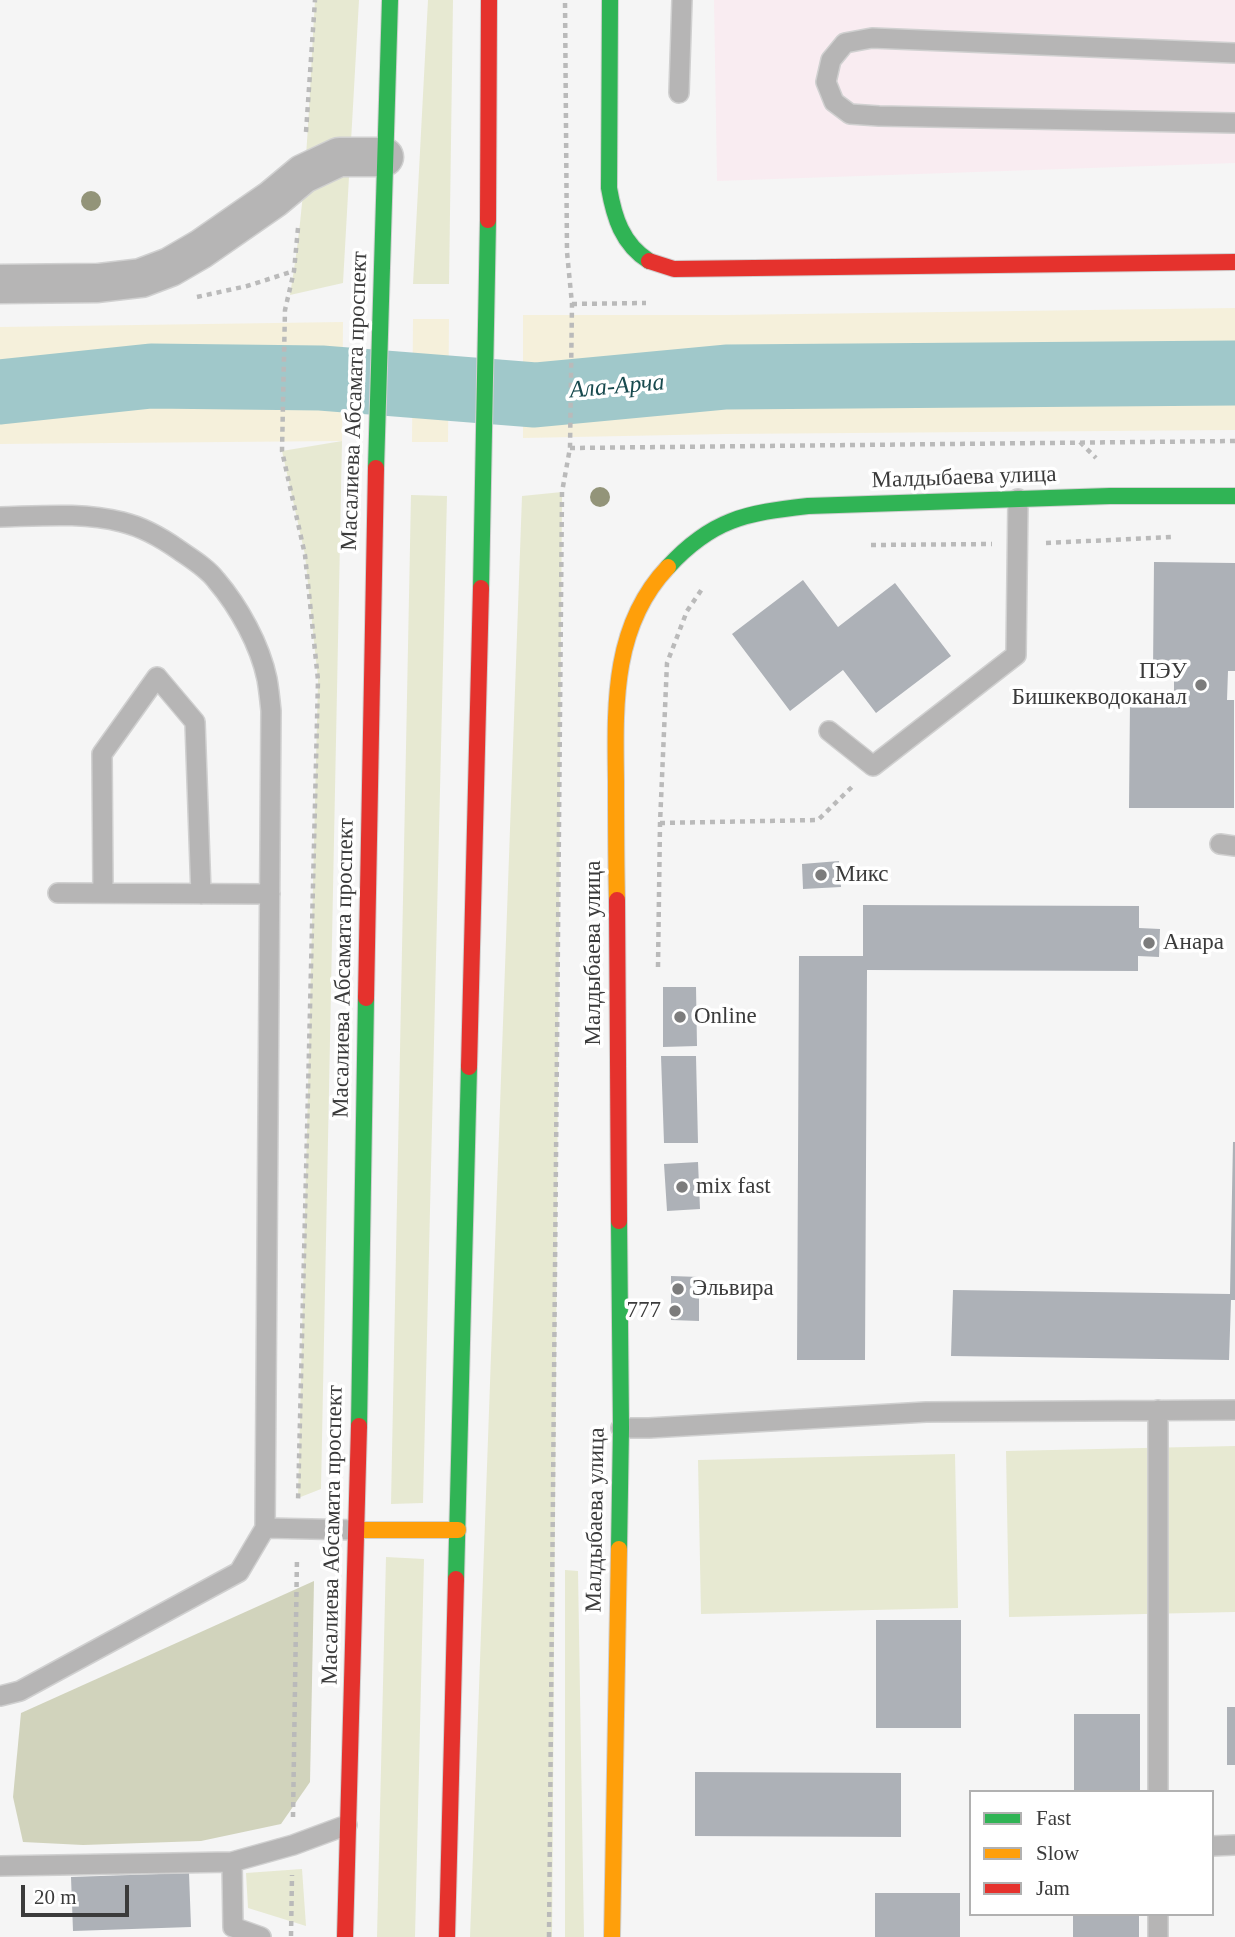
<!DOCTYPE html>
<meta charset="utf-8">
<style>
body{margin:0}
#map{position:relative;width:1235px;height:1937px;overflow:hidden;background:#f5f5f5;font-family:Georgia,serif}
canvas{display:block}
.legend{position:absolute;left:969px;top:1790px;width:245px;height:126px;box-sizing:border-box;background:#fff;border:2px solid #b1b1b1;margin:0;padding:9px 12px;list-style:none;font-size:21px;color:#3b3b3b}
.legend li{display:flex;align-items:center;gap:14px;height:35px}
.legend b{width:35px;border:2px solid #b1b1b1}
.scale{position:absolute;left:21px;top:1885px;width:108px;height:32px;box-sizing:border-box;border:4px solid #3b3b3b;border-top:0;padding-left:9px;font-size:21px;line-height:24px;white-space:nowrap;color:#3b3b3b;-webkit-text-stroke:5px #fff;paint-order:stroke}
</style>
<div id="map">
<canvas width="1235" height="1937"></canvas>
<ul class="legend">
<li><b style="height:9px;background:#30b455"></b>Fast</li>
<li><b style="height:9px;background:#ff9f0a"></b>Slow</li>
<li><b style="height:9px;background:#e5322d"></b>Jam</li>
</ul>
<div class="scale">20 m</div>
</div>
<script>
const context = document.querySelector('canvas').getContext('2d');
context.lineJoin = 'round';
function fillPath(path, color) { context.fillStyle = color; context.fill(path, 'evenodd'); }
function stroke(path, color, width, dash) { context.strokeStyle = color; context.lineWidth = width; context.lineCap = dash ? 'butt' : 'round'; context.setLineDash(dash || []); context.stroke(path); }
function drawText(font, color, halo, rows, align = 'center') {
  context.font = font + ' Georgia,serif'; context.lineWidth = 7; context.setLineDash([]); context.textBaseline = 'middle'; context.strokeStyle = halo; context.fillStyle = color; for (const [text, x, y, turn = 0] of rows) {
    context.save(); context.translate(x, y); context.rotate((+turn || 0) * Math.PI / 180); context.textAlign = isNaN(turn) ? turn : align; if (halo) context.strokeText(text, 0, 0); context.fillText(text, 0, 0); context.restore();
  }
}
const industrial = new Path2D(`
 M714,0H1235V163L717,181Z`);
const green = new Path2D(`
 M315,0H359L343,283L290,295C307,198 309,98 315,0Z
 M428,0H453L449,284H413Z
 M342,441L321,1489L298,1498L318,680L305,555L282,451Z
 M562,492L552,1937H470L522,496Z
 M411,495L447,496L423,1503L391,1504Z
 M1235,1446V1612L1009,1617L1006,1451Z
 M955,1454L958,1608L701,1614L698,1460Z
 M386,1557L424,1559L415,1937H377Z
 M565,1570L578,1571L584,1937H565Z
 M302,1869L306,1926L248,1908L246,1873Z`);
const forest = new Path2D(`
 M314,1581L310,1782L281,1824L201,1841L83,1845L23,1842L13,1797L21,1713Z`);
const sand = new Path2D(`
 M1235,308V430L725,434L523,438V315H726Z
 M413,319H449L448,442H412Z
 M343,322L342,441L0,444V327Z`);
const river = new Path2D(`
 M0,392L151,376L321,378L535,395L726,377L1235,373`);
const building = new Path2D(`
 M1154,562L1235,563V671H1228L1227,700H1234V808H1129L1130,700H1174V671H1153Z
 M803,580L838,627L895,583L951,656L876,713L843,670L790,711L732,634Z
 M839,861L841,887L803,889L802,864Z
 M863,905L1139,906V928L1160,929L1159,957L1138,956V971L867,970L865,1360H797L799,956H863Z
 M663,987H696L697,1046L663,1047Z
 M661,1056H696L698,1143H664Z
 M1233,1142H1235V1300H1231L1229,1360L951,1356L953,1290L1230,1294Z
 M698,1162L700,1209L667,1211L664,1164Z
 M671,1276L699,1277V1321L671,1320Z
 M876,1620H961V1728H876Z
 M1227,1707H1235V1765H1227Z
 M1074,1714H1140V1792H1074Z
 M695,1772L901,1773V1837L695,1836Z
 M189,1873L191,1927L73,1931L71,1877Z
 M875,1893H960V1937H875Z
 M1073,1914H1139V1937H1073Z`);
const path = new Path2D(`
 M306,132L315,0
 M298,228L294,271L285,310L282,451L305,555L318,680L298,1502
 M197,297L247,286L294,271
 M572,304L646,303
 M1080,442L1096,458
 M570,448L1235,441
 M1046,543L1173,537
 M871,545L992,544
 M660,823L818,820L855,784
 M658,967L660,823L667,663L687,611L702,589
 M293,1817L297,1557
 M291,1936L292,1875
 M549,1937L562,492L570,448L572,304L567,252L565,0`);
const lane = new Path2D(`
 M1235,53L872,38L845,43L831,60L826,82L834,102L850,114L879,116L1235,123
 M679,93L682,0
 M0,517C40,516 83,512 122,522C143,527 162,538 179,550C192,559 207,568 216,580C239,607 260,645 267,679C269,690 270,701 271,711L265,1528
 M829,731L873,766L1016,655L1018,499
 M1220,844L1235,846
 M58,893L270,894
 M103,893L102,754L157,677L195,722L201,894
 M621,1428H649L926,1412L1235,1410
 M0,1696L20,1691L239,1572L265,1528L357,1530
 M1158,1792V1410
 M1212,1846L1235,1845
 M0,1866L232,1862
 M261,1937L233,1927L232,1862L293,1845L347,1825
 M1158,1937V1914`);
const street = new Path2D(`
 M0,284L98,283L141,278L170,267L201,249L273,199L303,174L339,157H384`);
const fast = new Path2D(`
 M610,0L609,188C614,217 622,244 649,261
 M376,468L390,0
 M668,567C712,519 746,513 808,506L1110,496H1235
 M481,588L488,220
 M359,1426L366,998
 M619,1549L621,1428L619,1221
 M456,1579L469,1067`);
const slow = new Path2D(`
 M617,900C616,860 616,820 616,781C615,705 612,626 668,567
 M357,1530H458
 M612,1937L619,1549`);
const jam = new Path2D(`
 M488,220L489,0
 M649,261L674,269L1235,262
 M617,900L619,1221
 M366,998L376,468
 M469,1067L481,588
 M345,1937L359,1426
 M447,1937L456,1579`);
const trees = [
 [91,201],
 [600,497]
];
const markers = [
 [1201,685,7,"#7c7c7c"],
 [821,875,7,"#7c7c7c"],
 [1149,943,7,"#7c7c7c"],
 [680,1017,7,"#7c7c7c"],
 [682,1187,7,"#7c7c7c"],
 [678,1289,7,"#7c7c7c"],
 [675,1311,7,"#7c7c7c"]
];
const streetNames = [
 ["Масалиева Абсамата проспект",355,401,-88],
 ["Малдыбаева улица",964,478,-2],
 ["Малдыбаева улица",594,953,-90],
 ["Масалиева Абсамата проспект",344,968,-89],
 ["Малдыбаева улица",596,1520,-89],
 ["Масалиева Абсамата проспект",333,1535,-89]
];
const poiNames = [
 ["ПЭУ",1187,672,"right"],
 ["Бишкекводоканал",1187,698,"right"],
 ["Микс",835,875],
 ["Анара",1163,943],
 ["Online",694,1017],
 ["mix fast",696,1187],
 ["Эльвира",692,1289],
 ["777",661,1311,"right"]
];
const waterNames = [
 ["Ала-Арча",617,387,-5]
];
fillPath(industrial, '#f9ecf1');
fillPath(green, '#e7e9d2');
fillPath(forest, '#d1d3bc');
fillPath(sand, '#f5f0db');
stroke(river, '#a0c8ca', 65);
fillPath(building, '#adb1b7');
stroke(lane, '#d0d0d0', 22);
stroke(street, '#d0d0d0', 41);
stroke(fast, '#d0d0d0', 18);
stroke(slow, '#d0d0d0', 18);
stroke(jam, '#d0d0d0', 18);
stroke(path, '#bababa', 4.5, [5, 5]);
stroke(lane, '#b6b5b5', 19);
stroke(street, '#b6b5b5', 38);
stroke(fast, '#30b455', 16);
stroke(slow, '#ff9f0a', 16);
stroke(jam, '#e5322d', 16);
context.fillStyle = '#939479';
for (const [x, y] of trees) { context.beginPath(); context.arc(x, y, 10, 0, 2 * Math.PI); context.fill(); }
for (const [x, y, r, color] of markers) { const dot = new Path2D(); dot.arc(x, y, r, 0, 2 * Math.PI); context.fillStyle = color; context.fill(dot); stroke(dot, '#fff', 2.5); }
drawText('23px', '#3b3b3b', '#fff', streetNames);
drawText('23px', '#3b3b3b', '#fff', poiNames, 'left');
drawText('italic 24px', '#184a4e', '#fff', waterNames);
</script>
